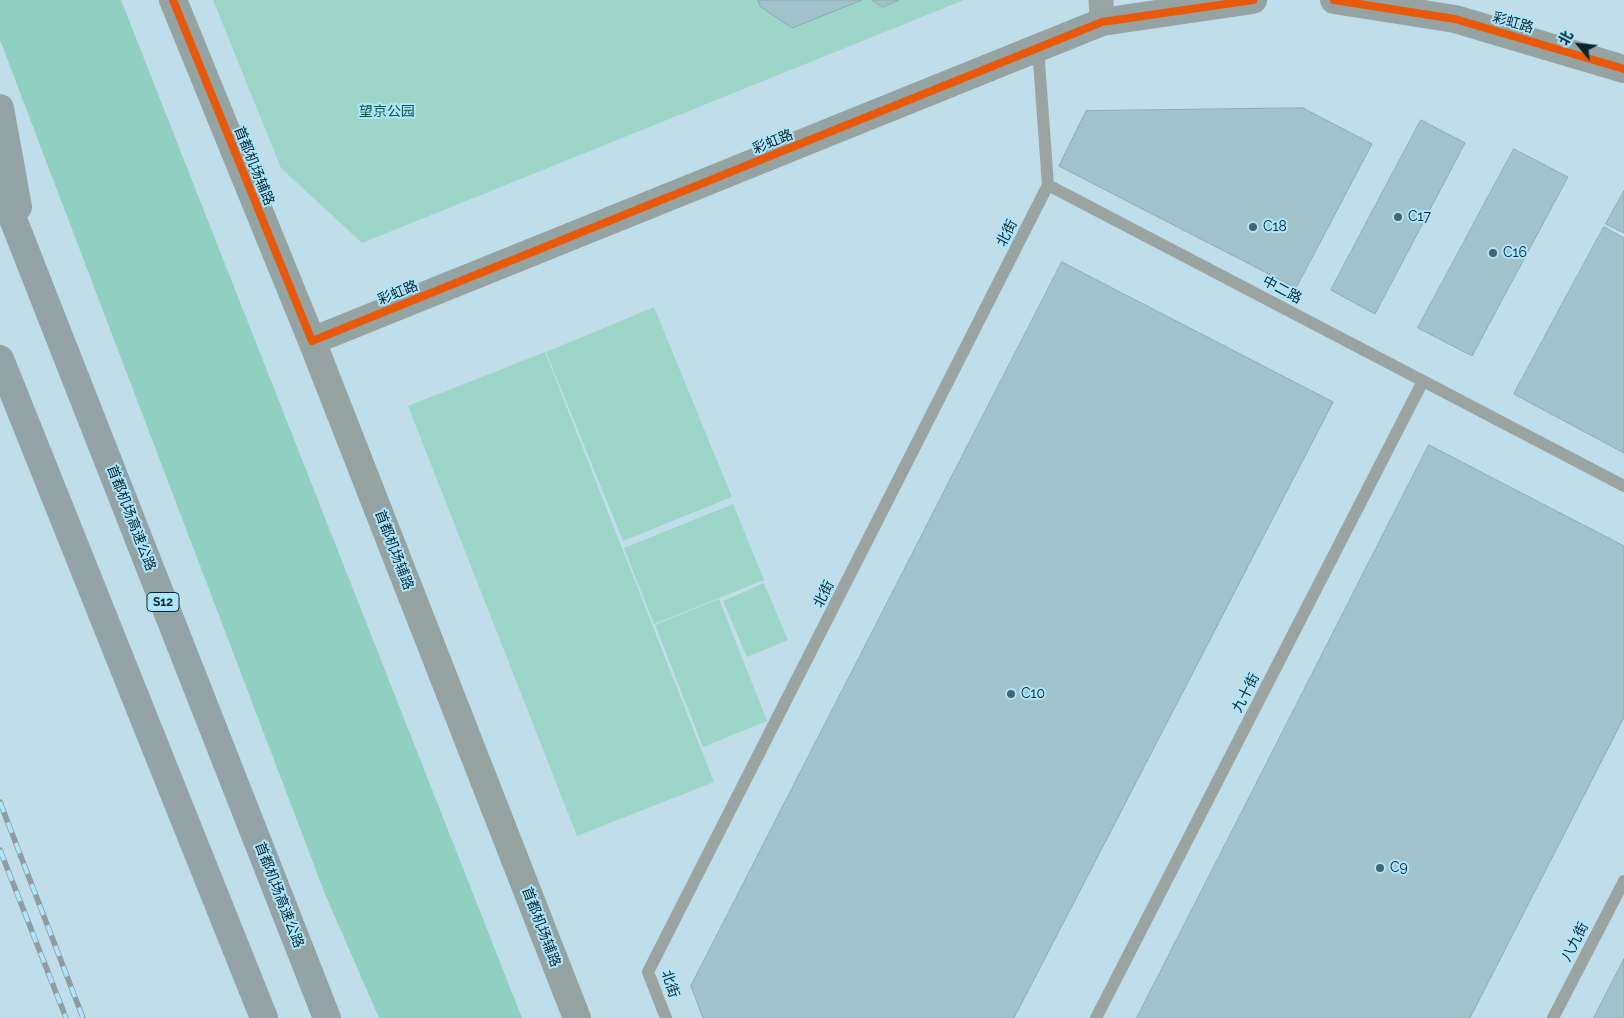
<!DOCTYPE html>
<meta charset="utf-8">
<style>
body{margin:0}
#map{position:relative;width:1624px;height:1018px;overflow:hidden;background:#c0deea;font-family:Raleway,"Noto Sans SC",sans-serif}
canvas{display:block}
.north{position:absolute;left:1554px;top:20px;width:50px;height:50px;-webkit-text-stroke:4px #aee5fc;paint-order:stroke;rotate:298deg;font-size:14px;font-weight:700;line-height:20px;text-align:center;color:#06242f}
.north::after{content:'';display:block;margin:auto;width:18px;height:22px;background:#06242f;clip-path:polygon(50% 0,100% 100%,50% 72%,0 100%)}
</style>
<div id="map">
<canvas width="1624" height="1018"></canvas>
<div class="north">北</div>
</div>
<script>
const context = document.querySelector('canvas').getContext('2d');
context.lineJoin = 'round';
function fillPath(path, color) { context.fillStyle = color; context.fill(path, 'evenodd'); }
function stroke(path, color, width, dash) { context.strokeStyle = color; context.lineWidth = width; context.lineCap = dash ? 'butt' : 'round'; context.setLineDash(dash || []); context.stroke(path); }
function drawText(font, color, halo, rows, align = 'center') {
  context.font = font + ' Raleway,"Noto Sans SC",sans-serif'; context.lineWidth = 4; context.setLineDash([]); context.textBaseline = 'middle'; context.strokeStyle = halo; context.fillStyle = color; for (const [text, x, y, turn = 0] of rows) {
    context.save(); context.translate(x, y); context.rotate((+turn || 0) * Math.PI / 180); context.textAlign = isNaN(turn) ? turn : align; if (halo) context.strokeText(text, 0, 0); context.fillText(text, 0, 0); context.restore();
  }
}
const green = new Path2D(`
 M213,0H964L362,243L281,168Z
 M654,307L732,497L623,541L546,352Z
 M545,352L714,782L577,836L408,406Z
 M733,504L764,580L654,624L624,548Z
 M764,583L788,640L747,657L723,601Z
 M719,599L767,721L703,747L655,625Z`);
const forest = new Path2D(`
 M0,0H121L522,1018H379L325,894L0,40Z`);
const building = new Path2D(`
 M758,0H862L792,28L761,7Z
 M872,0H899L883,7Z
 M1303,108L1372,144L1296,288L1059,166L1086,111Z
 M1421,120L1465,143L1375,314L1331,290Z
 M1514,149L1568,177L1472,356L1418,328Z
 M1624,191V233L1606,224Z
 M1604,227L1624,238V453L1514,394Z
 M1062,262L1333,402L1014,1018H703L691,986Z
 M1429,445L1624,546V717L1470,1018H1137Z
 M1624,959V1018H1594Z`);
const lane = new Path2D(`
 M1038,48L1048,185L1624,486
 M666,1018L648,972L1048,185
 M1096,1018L1423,381
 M1553,1018L1624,881`);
const street = new Path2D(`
 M1101,0L1102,22`);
const secondary = new Path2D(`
 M173,0L312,341L577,1018
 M1334,0L1455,19L1624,69
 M312,341L1102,22L1253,0`);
const highway = new Path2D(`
 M0,108L18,207
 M0,186L327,1018
 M0,359L264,1018`);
const rail = new Path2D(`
 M0,802L83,1018
 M0,850L66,1018`);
const cycleway = new Path2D(`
 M173,0L312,341L1102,22L1253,0
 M1334,0L1455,19L1624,69`);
const markers = [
 [1398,217,5,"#476570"],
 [1253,227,5,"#476570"],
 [1493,253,5,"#476570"],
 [1011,694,5,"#476570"],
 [1380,868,5,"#476570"]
];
const shields = [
 [163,602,32]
];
const shieldNames = [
 ["S12",163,602]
];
const streetNames = [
 ["彩虹路",1513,23,16],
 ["彩虹路",773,142,-22],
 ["首都机场辅路",254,166,68],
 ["北街",1007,233,-63],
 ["中二路",1282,290,28],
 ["彩虹路",398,293,-22],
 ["首都机场高速公路",131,518,69],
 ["首都机场辅路",394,550,69],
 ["北街",824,594,-63],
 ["九十街",1246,693,-63],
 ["首都机场高速公路",279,895,69],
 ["首都机场辅路",541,927,69],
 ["八九街",1575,942,-63],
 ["北街",670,984,72]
];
const parkNames = [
 ["望京公园",387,112]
];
const poiNames = [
 ["C17",1408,217],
 ["C18",1263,227],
 ["C16",1503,253],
 ["C10",1021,694],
 ["C9",1390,868]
];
fillPath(green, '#9dd6c9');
fillPath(forest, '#91cfc0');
fillPath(building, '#a1c3cb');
stroke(building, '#8eabb2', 1);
stroke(lane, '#99a4a3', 12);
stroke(street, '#99a4a3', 25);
stroke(secondary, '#96a3a3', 28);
stroke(highway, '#93a3a6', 28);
stroke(rail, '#8f9d9f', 5.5);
stroke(rail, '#aee5fc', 4, [11]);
stroke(cycleway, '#e8590c', 8);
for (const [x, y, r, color] of markers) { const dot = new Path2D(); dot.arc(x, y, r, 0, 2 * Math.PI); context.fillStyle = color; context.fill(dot); stroke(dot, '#aee5fc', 2); }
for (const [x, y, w] of shields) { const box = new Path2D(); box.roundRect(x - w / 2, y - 9.5, w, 19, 4); context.fillStyle = '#aee5fc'; context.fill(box); stroke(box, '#06242f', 1); }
drawText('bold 12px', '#06242f', null, shieldNames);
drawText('14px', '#06242f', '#aee5fc', streetNames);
drawText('14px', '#0f563e', '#aee5fc', parkNames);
drawText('14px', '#06242f', '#aee5fc', poiNames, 'left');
</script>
